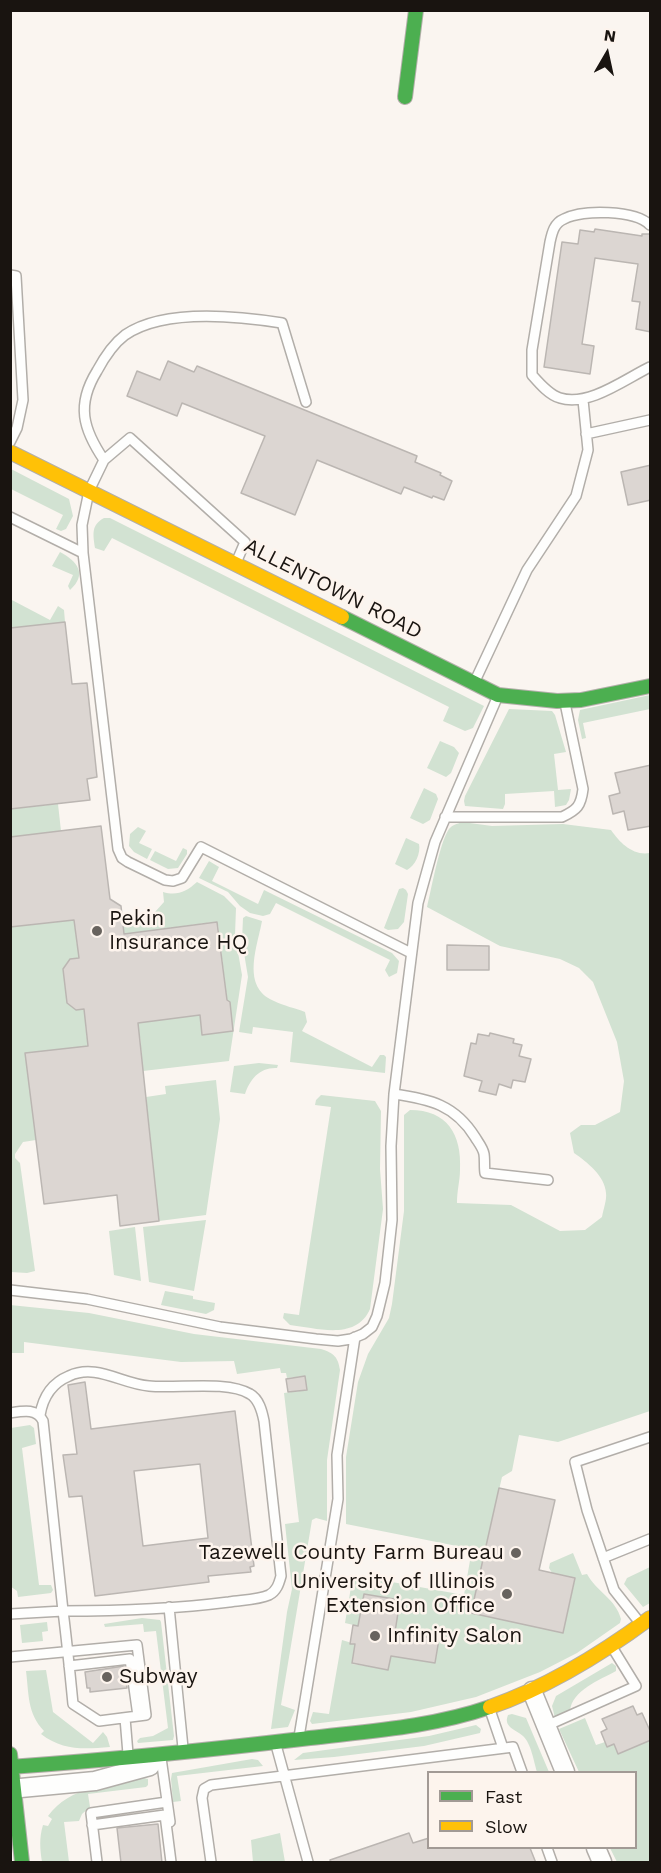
<!DOCTYPE html>
<style>
body{margin:0}
#map{position:relative;width:661px;height:1873px;overflow:hidden;background:#faf5f0;font-family:"Work Sans",sans-serif}
canvas{display:block}
.frame{position:absolute;inset:0;border:12px solid #191410;pointer-events:none}
.legend{position:absolute;left:427px;top:1771px;width:210px;height:78px;box-sizing:border-box;background:#fdf4ed;border:2px solid #a29a95;margin:0;padding:8px 10px;list-style:none;font-size:18px;color:#191410}
.legend li{display:flex;align-items:center;gap:12px;height:30px}
.legend b{width:30px;border:2px solid #a29a95}
.north{position:absolute;left:577px;top:24px;width:60px;height:60px;-webkit-text-stroke:4px #fdf4ed;paint-order:stroke;rotate:9deg;font-size:16px;font-weight:700;line-height:24px;text-align:center;color:#191410}
.north::after{content:'';display:block;margin:auto;width:21px;height:27px;background:#191410;clip-path:polygon(50% 0,100% 100%,50% 72%,0 100%)}
</style>
<div id="map">
<canvas width="661" height="1873"></canvas>
<div class="frame"></div>
<ul class="legend">
<li><b style="height:8px;background:#4caf50"></b>Fast</li>
<li><b style="height:8px;background:#ffc107"></b>Slow</li>
</ul>
<div class="north">N</div>
</div>
<script>
const context = document.querySelector('canvas').getContext('2d');
context.lineJoin = 'round';
function fillPath(path, color) { context.fillStyle = color; context.fill(path, 'evenodd'); }
function stroke(path, color, width, dash) { context.strokeStyle = color; context.lineWidth = width; context.lineCap = dash ? 'butt' : 'round'; context.setLineDash(dash || []); context.stroke(path); }
function drawText(font, color, halo, rows, align = 'center') {
  context.font = font + ' "Work Sans",sans-serif'; context.lineWidth = 5; context.setLineDash([]); context.textBaseline = 'middle'; context.strokeStyle = halo; context.fillStyle = color; for (const [text, x, y, turn = 0] of rows) {
    context.save(); context.translate(x, y); context.rotate((+turn || 0) * Math.PI / 180); context.textAlign = isNaN(turn) ? turn : align; if (halo) context.strokeText(text, 0, 0); context.fillText(text, 0, 0); context.restore();
  }
}
const green = new Path2D(`
 M11,469L69,499L73,516L66,529L61,531L56,529L63,515L11,489Z
 M104,518H110L484,706L473,728L465,731L443,721L449,707L112,538L104,551L95,548C93,534 91,525 104,518Z
 M60,552C77,561 88,574 70,590L68,586L73,575L52,566Z
 M10,599L50,620L58,606L64,610L65,622L11,628Z
 M650,695V709L583,723L586,738L582,739L578,720L580,710Z
 M509,709L552,711L555,715L566,752L554,754L558,790L571,789L569,800L566,805L555,807L554,791L505,794V804L503,809L465,806L464,801L465,796Z
 M440,741L454,747L459,753L451,773L446,777L427,768Z
 M424,788L436,794L438,799L430,820L423,824L410,818Z
 M58,804L61,831L11,837L10,809Z
 M462,822L492,826L563,824L611,830C620,843 633,856 650,853V1411L558,1442L519,1435L512,1471L502,1477L471,1612L563,1633L575,1579L552,1573L549,1568L550,1563L573,1553L582,1575L587,1574C596,1591 616,1599 621,1619L620,1623L577,1653L540,1672L476,1697L411,1712L312,1724L310,1721L313,1712L329,1714L342,1640L355,1644L352,1664L388,1669L391,1656L435,1663L439,1639L395,1632L400,1600L364,1594L358,1626L345,1623L353,1575L464,1595L472,1549L346,1524V1457L358,1382L368,1354L389,1318L392,1304L404,1211V1115L410,1110C447,1110 462,1134 460,1170C460,1181 457,1190 457,1203L511,1205L560,1231L585,1230L602,1217C603,1210 607,1200 606,1193C605,1176 587,1162 574,1153L570,1133L581,1125H595L620,1112L624,1081L617,1042L593,982L579,968L560,959L500,946L427,907C431,891 440,841 449,829C452,825 457,824 462,822Z
 M138,827L146,831L139,843L152,849L147,859L134,852L129,846L130,834Z
 M406,838L419,844C421,853 415,866 407,870L395,864Z
 M183,848L187,850V854L178,868L168,869L150,860L155,851L176,861Z
 M209,861L219,867L212,881L258,904L264,890L392,953L399,961L397,973L389,977L385,970L390,960L276,903L270,914L263,916L250,913L240,906L228,892L199,878Z
 M197,882L224,896L236,908L235,935L242,975L229,1061L143,1071L140,1037L116,1039L120,1025L200,1015L202,1032L204,1034L230,1002L227,1000L218,925L214,922L124,934L123,924L146,922L164,902L163,892C177,896 186,892 197,882Z
 M403,888L406,890L408,894L404,922L398,929L388,930L384,928L399,889Z
 M246,916L262,921C257,948 241,987 274,1001C284,1006 295,1008 305,1012L307,1022L302,1031L372,1067L380,1055H384L386,1057L385,1073L290,1062L293,1032L253,1027L252,1034L239,1032L248,977L242,941L243,918Z
 M74,920L77,945L80,947L81,958L70,959L63,969L67,1003L76,1010L92,1008L85,1023L88,1046L25,1053L36,1140L23,1142L15,1154V1158L20,1163L35,1271L27,1273L11,1272V927Z
 M259,1063L278,1065L277,1068C260,1067 250,1079 245,1094L230,1092L234,1066Z
 M216,1080L220,1119L206,1215L159,1221L146,1097L166,1094L165,1086Z
 M321,1095L375,1101L381,1111L380,1169L383,1209L370,1309C356,1341 317,1328 290,1325L283,1318L284,1313L299,1315L331,1107L315,1105L316,1100Z
 M206,1220L194,1291L149,1282L143,1227Z
 M135,1227L141,1281L114,1275L109,1231Z
 M165,1291L193,1296V1299L215,1303L214,1310L206,1314L161,1305Z
 M10,1305L89,1313L194,1334L321,1349C334,1353 338,1357 340,1370L327,1460V1521L316,1518L312,1520L281,1705L295,1710L288,1727L271,1729L287,1612L292,1589L285,1524L299,1522L284,1393L307,1390L305,1376L287,1378L286,1373H281L280,1368L237,1374L234,1361L181,1362L24,1342V1353H11Z
 M30,1425L34,1428L36,1444L22,1448L39,1585H51L53,1590L51,1593L18,1597L17,1591L10,1586L11,1428Z
 M650,1567V1603L643,1607L624,1584L627,1578Z
 M142,1618L160,1620L161,1622L174,1736L173,1740L138,1743L137,1741L140,1738L153,1736L168,1728L156,1631L144,1632L143,1624L105,1627L104,1624Z
 M47,1622L48,1631L42,1632L43,1641L22,1643L20,1625Z
 M612,1663L616,1666V1671C600,1680 572,1690 570,1711L555,1718L552,1706L556,1696Z
 M46,1670L53,1712L93,1743L103,1732L107,1737L110,1747C84,1749 63,1751 41,1734L44,1731C27,1713 29,1694 26,1671Z
 M512,1714L526,1718L549,1772H537C534,1762 531,1743 523,1736C515,1729 503,1727 508,1715Z
 M585,1718L596,1745L605,1742L607,1747L614,1744L618,1754L649,1741L650,1734V1862H617L610,1848H636V1772H579L559,1729Z
 M476,1725L481,1729L480,1733L424,1746L334,1757L294,1760L303,1753L429,1736Z
 M252,1759L258,1760L263,1766L177,1776L181,1801L173,1802L171,1779L172,1773Z
 M144,1778L148,1779V1785L146,1787L88,1794L90,1807L82,1814L79,1821L64,1822L69,1862H42C40,1849 39,1838 43,1825L48,1826L52,1819L48,1816C70,1786 110,1784 144,1778Z
 M280,1833L285,1862H253L251,1840Z`);
const building = new Path2D(`
 M595,229L642,236V234H651V332L636,329L640,302L632,301L638,264L595,258L582,344L594,346L590,374L544,367L562,242L578,244L580,230L594,232Z
 M168,361L194,372L197,366L417,456L415,462L441,473L440,475L452,481L444,500L433,496L432,498L404,487L401,494L317,460L295,515L241,493L265,436L182,403L177,416L127,396L137,371L160,380Z
 M651,465V500L628,505L621,472Z
 M65,622L72,684L87,683L97,777L87,779L90,800L10,809V628Z
 M651,765V826L628,830L624,811L613,814L609,796L620,793L615,773Z
 M101,826L110,899L121,906L124,934L217,922L227,1000L230,1002L233,1031L202,1035L200,1015L138,1023L159,1221L120,1226L117,1195L44,1204L25,1053L88,1046L84,1009L76,1010L67,1003L63,969L70,959L79,958L74,920L10,927V837Z
 M447,945L489,946V970H447Z
 M490,1033L514,1039L513,1043L522,1045L519,1056L531,1059L525,1082L513,1080L511,1088L499,1084L496,1095L479,1091L482,1081L464,1076L471,1043L476,1044L478,1034L489,1036Z
 M305,1376L307,1390L288,1392L286,1379Z
 M85,1382L91,1429L235,1411L254,1566L250,1567L251,1572L208,1576L209,1582L95,1596L82,1496L69,1497L63,1455L77,1454L68,1385ZM200,1464L208,1538L143,1546L134,1471Z
 M499,1488L555,1500L539,1570L575,1578L563,1633L471,1613Z
 M364,1594L400,1600L395,1632L439,1639L435,1663L391,1656L388,1670L352,1663L355,1644H350L353,1625L358,1626Z
 M124,1666L127,1688L90,1692V1688H87L85,1672Z
 M633,1706L637,1715L642,1713L651,1733V1740L618,1754L614,1744L607,1747L601,1732L607,1729L602,1719Z
 M158,1824L162,1863H121L117,1828Z
 M409,1833L413,1843L429,1838V1848H530L536,1863H331L330,1860Z`);
const lane = new Path2D(`
 M650,225C635,210 583,209 564,219C554,223 552,233 550,242L532,350V375C539,383 549,395 560,398C589,407 625,379 650,367
 M10,275L16,276L23,400L17,428L10,442
 M586,434L650,420
 M104,460C83,429 76,405 97,371C104,358 113,344 125,335C164,308 238,316 282,323L306,402
 M10,517L83,553
 M236,563L245,542L130,438L104,460L89,491L82,525L83,553L118,849L122,858L128,862L165,880L173,881L182,878L201,847L411,953
 M475,681L527,570L576,496L588,450L583,400
 M445,817H562C577,810 581,806 583,789L565,703
 M394,1094C430,1099 455,1105 475,1137C478,1142 483,1148 484,1154C485,1160 484,1167 485,1173L548,1180
 M10,1290L87,1299L220,1327L316,1339L338,1341L351,1339L363,1334L372,1327L377,1316L385,1283L392,1220L391,1146L394,1094L418,903L435,842L497,698
 M10,1413C23,1411 37,1408 43,1421L63,1611L10,1614
 M603,1558L650,1539
 M169,1607L183,1748
 M640,1623L614,1590L587,1510L575,1462L650,1437
 M10,1657L137,1645L146,1715L99,1721L73,1704C70,1673 67,1642 63,1611C119,1611 174,1609 229,1602C241,1600 258,1600 269,1595C277,1591 279,1583 281,1576L264,1421C262,1411 259,1399 250,1394C227,1380 176,1389 149,1386C122,1384 96,1363 69,1376C52,1383 43,1397 40,1415
 M69,1666L130,1659L138,1716
 M490,1710L503,1748
 M125,1718L128,1754
 M546,1726L636,1686L612,1647
 M299,1737L338,1499L337,1455L355,1337
 M276,1745L308,1862
 M161,1758L170,1822
 M92,1825L165,1815L171,1862
 M547,1848L552,1862
 M97,1862L91,1813L167,1802
 M211,1862L202,1798L204,1789L211,1785L513,1747L522,1772`);
const street = new Path2D(`
 M532,1691L565,1772
 M10,1789L95,1781L150,1766
 M596,1848L602,1862`);
const fast = new Path2D(`
 M405,97L416,10
 M342,617L498,695L557,701L581,700L650,686
 M10,1754L22,1862
 M10,1767C110,1760 210,1750 310,1738C370,1731 432,1727 490,1707`);
const slow = new Path2D(`
 M10,452L342,617
 M490,1707C548,1687 600,1655 650,1618`);
const markers = [
 [97,931,6,"#68635e"],
 [516,1553,6,"#68635e"],
 [507,1594,6,"#68635e"],
 [375,1636,6,"#68635e"],
 [107,1677,6,"#68635e"]
];
const streetNames = [
 ["ALLENTOWN ROAD",333,589,27]
];
const poiNames = [
 ["Pekin",109,919],
 ["Insurance HQ",109,943],
 ["Tazewell County Farm Bureau",504,1553,"right"],
 ["University of Illinois",495,1582,"right"],
 ["Extension Office",495,1606,"right"],
 ["Infinity Salon",387,1636],
 ["Subway",119,1677]
];
fillPath(green, '#d2e2d2');
fillPath(building, '#dcd6d2');
stroke(building, '#bbb6b2', 1.5);
stroke(lane, '#b2aea9', 12);
stroke(street, '#b2aea9', 21);
stroke(fast, '#b2aea9', 16);
stroke(slow, '#b2aea9', 16);
stroke(lane, '#fefefd', 9);
stroke(street, '#fefefd', 18);
stroke(fast, '#4caf50', 14);
stroke(slow, '#ffc107', 14);
for (const [x, y, r, color] of markers) { const dot = new Path2D(); dot.arc(x, y, r, 0, 2 * Math.PI); context.fillStyle = color; context.fill(dot); stroke(dot, '#fdf4ed', 2); }
drawText('21px', '#191410', '#fdf4ed', streetNames);
drawText('21px', '#191410', '#fdf4ed', poiNames, 'left');
</script>
